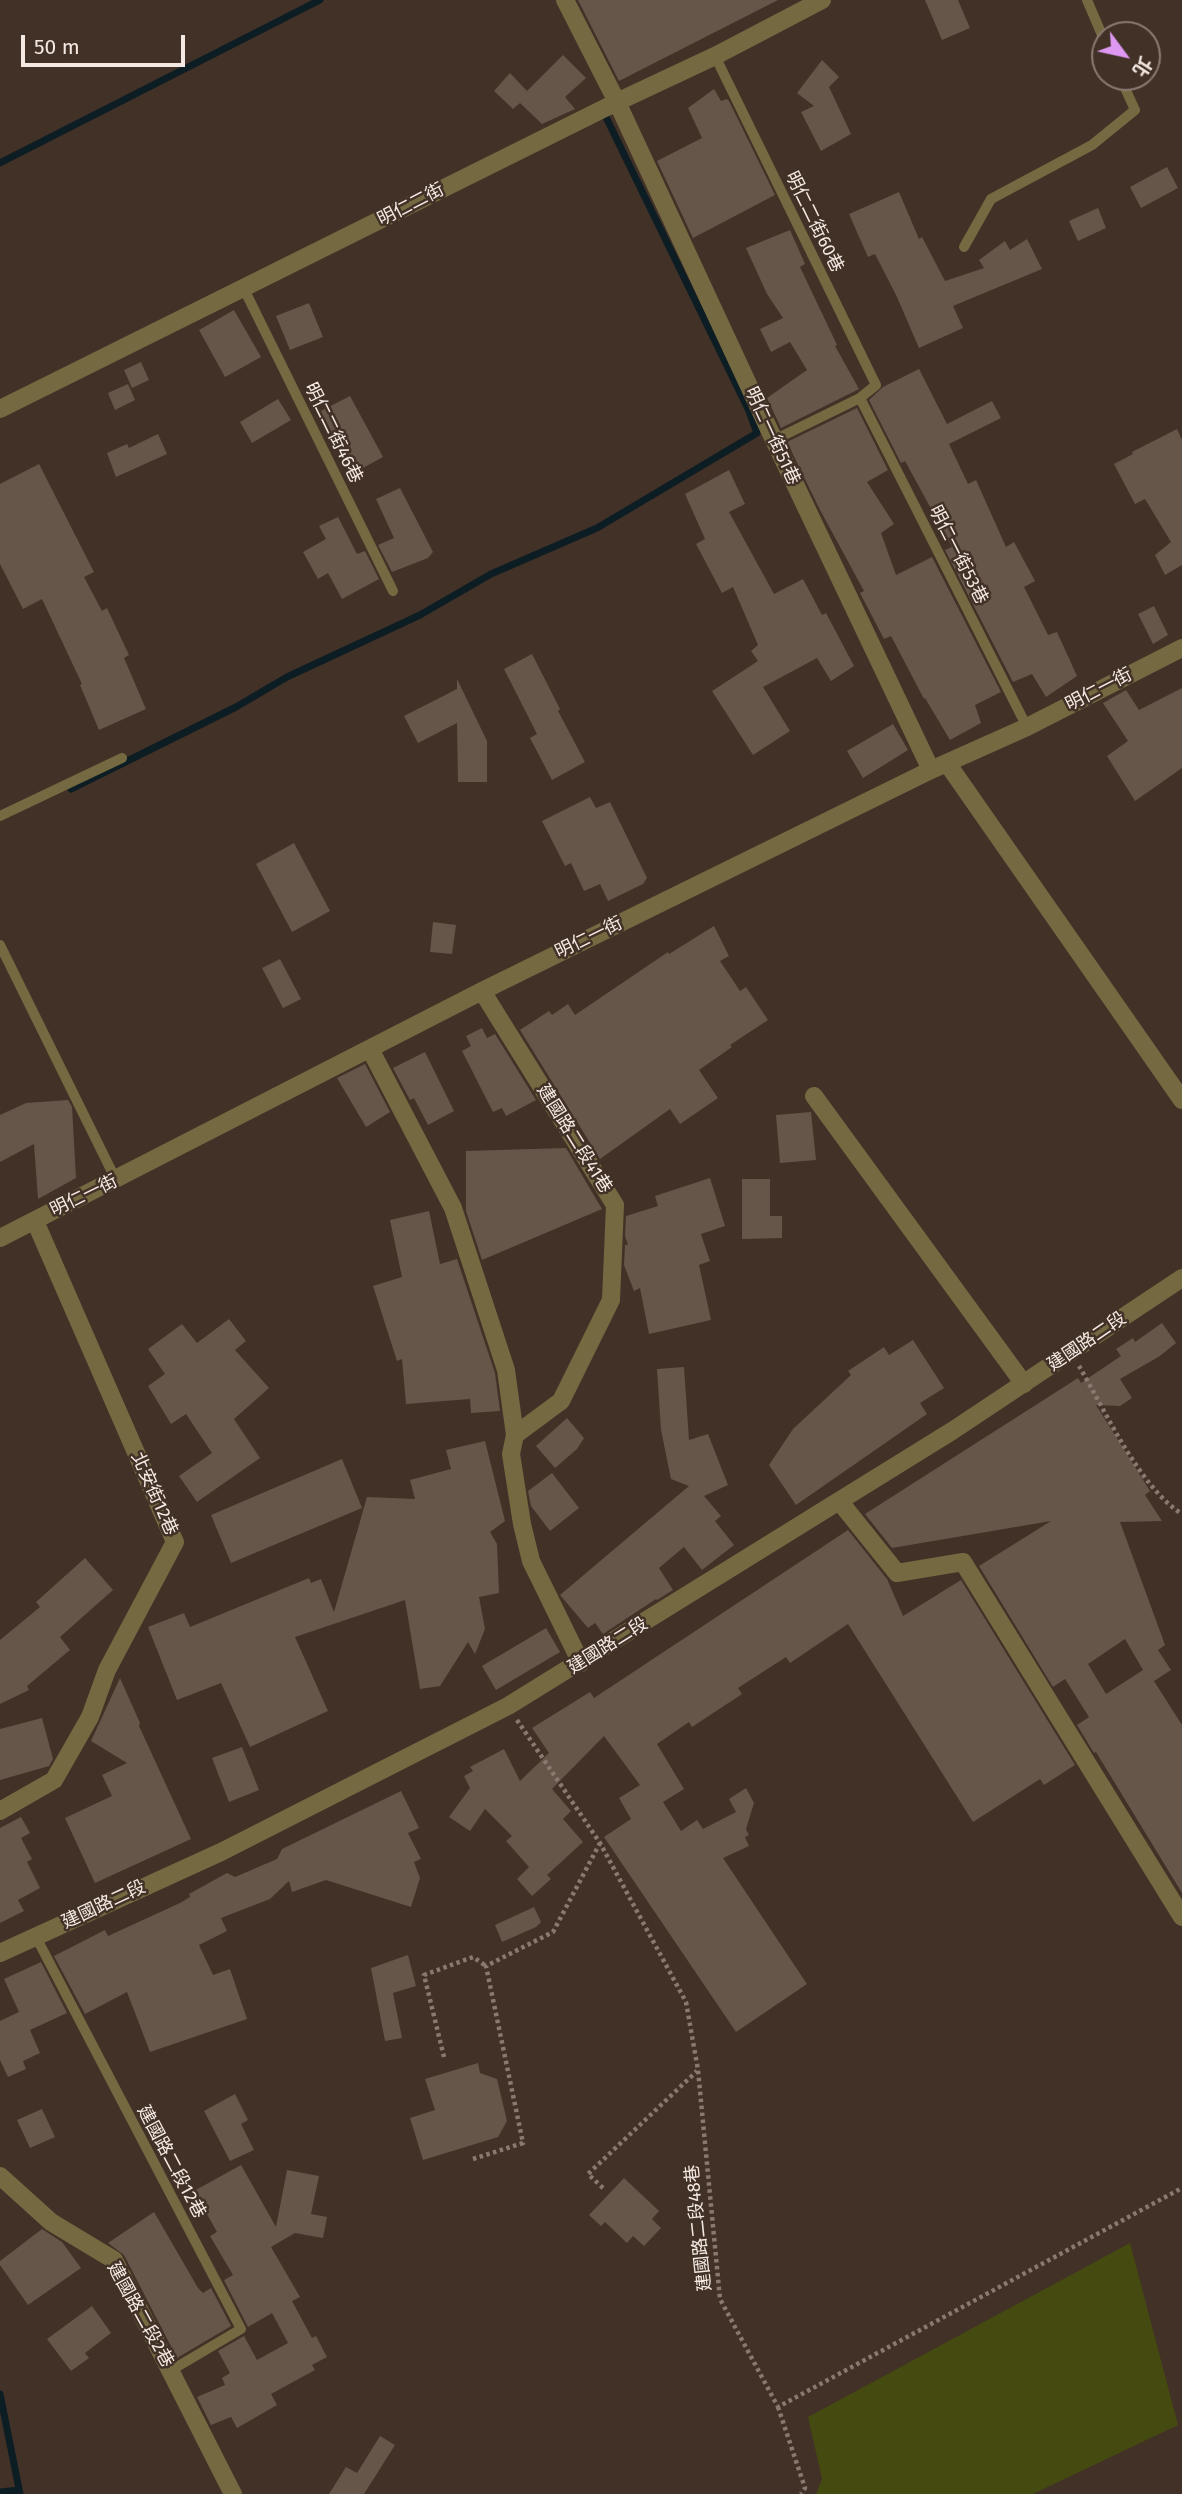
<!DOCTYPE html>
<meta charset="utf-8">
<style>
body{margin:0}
#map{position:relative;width:1182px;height:2494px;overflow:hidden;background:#413127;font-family:"Fira Sans","Noto Sans TC",sans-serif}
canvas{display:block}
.north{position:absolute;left:1091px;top:21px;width:70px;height:70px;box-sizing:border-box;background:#413127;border:2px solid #897b72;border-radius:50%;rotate:123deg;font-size:19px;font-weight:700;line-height:28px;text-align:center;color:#f5eae3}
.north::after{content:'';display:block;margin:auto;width:24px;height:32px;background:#df98f2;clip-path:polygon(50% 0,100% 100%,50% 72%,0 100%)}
.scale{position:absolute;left:21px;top:35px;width:164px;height:32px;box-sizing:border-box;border:4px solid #f5eae3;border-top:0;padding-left:9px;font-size:21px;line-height:24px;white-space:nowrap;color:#f5eae3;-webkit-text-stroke:5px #413127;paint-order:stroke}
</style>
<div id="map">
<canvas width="1182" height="2494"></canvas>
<div class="north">北</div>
<div class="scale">50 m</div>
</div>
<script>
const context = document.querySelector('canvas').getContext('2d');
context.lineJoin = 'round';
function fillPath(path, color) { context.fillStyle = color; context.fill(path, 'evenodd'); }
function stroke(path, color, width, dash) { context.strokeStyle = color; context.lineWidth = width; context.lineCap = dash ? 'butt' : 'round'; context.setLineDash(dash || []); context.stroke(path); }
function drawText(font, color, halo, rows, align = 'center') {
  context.font = font + ' "Fira Sans","Noto Sans TC",sans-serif'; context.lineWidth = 5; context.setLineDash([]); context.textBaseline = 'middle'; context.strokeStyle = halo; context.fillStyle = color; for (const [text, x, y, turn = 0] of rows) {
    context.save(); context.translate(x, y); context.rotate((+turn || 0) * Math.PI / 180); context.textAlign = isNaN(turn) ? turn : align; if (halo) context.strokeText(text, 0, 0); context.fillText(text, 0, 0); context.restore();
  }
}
const green = new Path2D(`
 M1130,2243L1178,2425L1033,2494H816L822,2479L808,2417Z`);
const stream = new Path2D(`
 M0,163L320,0
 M71,789L236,707L287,677L420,615L491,574L597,528L757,433L749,411L602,109
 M0,2394L20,2494
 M0,2492L19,2490`);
const building = new Path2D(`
 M578,0H778L619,81Z
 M925,0H958L970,28L942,40Z
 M563,55L586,78L565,97L575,109L542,124L520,103L513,109L494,91L510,73L527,91Z
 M822,60L839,77L829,87L851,134L821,151L801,112L814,106L797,93Z
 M714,89L721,101L727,99L729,101L775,195L693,238L657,161L702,138L688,108Z
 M1167,167L1178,188L1141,208L1130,187Z
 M899,192L919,239L922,237L945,281L984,268L979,260L1005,241L1010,250L1027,239L1042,269L953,306L963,328L919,348L897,297L875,254L868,257L849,214Z
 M1098,208L1106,228L1078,241L1069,221Z
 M790,230L805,264L800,267L837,345L835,346L859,389L781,428L767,398L807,370L790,342L771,352L760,329L783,318L767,294L746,248Z
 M309,303L323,337L290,350L276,316Z
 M234,310L261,357L225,377L199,330Z
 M141,362L149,380L132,388L124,370Z
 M919,369L947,424L992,401L1001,418L949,444L968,484L976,480L1006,547L1014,542L1035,581L1024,587L1048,635L1057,632L1077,676L1046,697L1032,674L1013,682L945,550L952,547L905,461L901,463L869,400L883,387Z
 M128,384L135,400L115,410L108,393Z
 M350,396L383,457L352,474L319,412Z
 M278,399L291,420L252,443L240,422Z
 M857,408L888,470L867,482L894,524L881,533L896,575L932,557L1001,692L975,705L981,723L950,740L925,698L924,699L891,636L884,639L860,593L864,591L819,508L787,442Z
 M1177,429L1182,440V565L1165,575L1155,555L1171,542L1145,499L1135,504L1114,464L1133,454L1132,452Z
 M158,434L167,454L116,477L107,453L127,444L129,448Z
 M39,464L94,572L84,577L102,611L107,608L129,655L124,658L146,709L99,730L80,685L82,684L42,599L23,609L0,564V484Z
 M729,470L745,504L729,512L774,594L803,579L822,615L826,613L854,666L831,681L817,658L763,687L790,731L753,755L712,691L758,661L751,651L758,645L733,587L722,593L696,544L705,539L685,494Z
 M400,488L433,552L428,558L392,572L378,545L394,538L376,499Z
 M338,517L357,554L365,551L379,579L342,599L328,573L318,579L303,552L326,539L319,526Z
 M1154,606L1168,635L1153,644L1138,614Z
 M532,654L560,709L558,711L585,762L552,780L530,738L537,734L504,669Z
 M457,679L487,741V782H458L457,723L418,743L404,716L457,689Z
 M1182,688V768L1135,801L1107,756L1128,741L1103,703L1126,690L1139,710Z
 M893,724L908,750L863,778L847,751Z
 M590,797L596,808L610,802L647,878L643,884L608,901L600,884L584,891L571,863L565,866L542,821Z
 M294,843L330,911L292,932L256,864Z
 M433,922L456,925L452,954L430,952Z
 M714,926L729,956L720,961L740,991L746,987L768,1020L730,1045L732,1047L699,1070L718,1098L680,1124L670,1109L600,1159L520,1030L549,1011L552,1015L568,1004L575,1015L668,952L669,954Z
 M280,959L301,999L283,1008L262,968Z
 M482,1028L487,1038L495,1034L536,1100L506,1116L502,1108L493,1112L462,1051L471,1046L466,1036Z
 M425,1052L454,1111L428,1125L414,1098L410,1100L393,1068Z
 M365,1064L390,1112L366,1127L337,1078Z
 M68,1100L72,1107L76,1178L38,1199L34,1144L0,1162V1115L26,1103Z
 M811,1112L816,1160L780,1163L776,1115Z
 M566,1148L602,1209L482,1260L466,1211V1151Z
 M710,1178L725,1226L701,1234L710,1261L699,1265L711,1320L649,1334L640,1288L634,1291L624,1265L625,1245H628L625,1236L626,1216L658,1206L655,1196Z
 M742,1179H770V1216H782V1238L742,1239Z
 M429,1211L440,1264L457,1259L495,1373L500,1411L471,1413L470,1399L406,1404L402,1359L397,1361L373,1286L402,1277L390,1220Z
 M229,1319L246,1341L235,1350L269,1388L234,1419L260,1458L197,1502L179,1476L212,1453L186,1414L171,1424L148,1386L165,1374L148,1349L182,1324L197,1343Z
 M1162,1323L1176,1343L1160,1356L1120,1379L1132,1398L1120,1406L1096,1405L1150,1491L1145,1495L1162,1521L1120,1522L1165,1645L1158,1650L1171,1670L1154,1681L1182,1725V1893L1096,1752L1094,1753L1077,1725L1089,1717L1065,1679L1053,1687L979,1566L1051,1521L892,1548L865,1514L1078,1378L1081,1383L1121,1356L1116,1349L1133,1338L1135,1342ZM1125,1639L1143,1670L1106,1694L1088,1664Z
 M913,1340L944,1388L920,1403L927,1414L796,1505L769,1465L793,1429L851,1375L848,1371L884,1347L889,1355Z
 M684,1367L689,1440L708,1434L728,1485L704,1496L721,1516L715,1521L734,1545L702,1570L684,1547L659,1568L673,1590L657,1600L656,1599L603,1634L595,1623L588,1628L560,1595L689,1486L671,1479L661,1430L657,1369Z
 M567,1418L584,1438L577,1449L555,1468L536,1446Z
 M485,1441L505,1521L490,1532L497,1544L499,1593L479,1597L485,1629L475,1654L468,1642L440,1686L420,1689L405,1600L295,1637L328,1711L250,1747L221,1683L177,1700L148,1627L184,1613L190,1627L309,1578L311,1583L321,1579L334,1612L367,1497L415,1499L410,1480L451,1469L446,1450Z
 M342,1459L362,1508L231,1563L211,1515Z
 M552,1473L579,1508L550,1531L531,1506L528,1491Z
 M848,1530L887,1579L903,1616L961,1580L1075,1765L1044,1785L1040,1779L973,1822L848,1624L790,1663L786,1657L738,1688L742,1694L692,1727L689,1722L657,1744L684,1789L663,1802L681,1831L697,1820L703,1829L736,1812L729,1799L746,1788L754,1803L746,1829L749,1835L745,1837L749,1846L723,1858L807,1984L736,2032L604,1837L631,1819L619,1798L640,1785L604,1736L552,1789L571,1811L563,1819L583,1842L547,1875L551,1879L532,1896L517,1879L529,1867L506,1841L512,1836L485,1809L470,1831L449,1817L470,1788L464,1776L473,1771L470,1767L504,1749L520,1781L549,1753L532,1728L590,1692L594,1698Z
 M85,1558L113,1590L60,1637L70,1650L27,1686L29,1690L0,1704V1640L40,1607L36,1602Z
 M546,1628L560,1652L496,1690L482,1666Z
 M120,1678L140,1723L139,1726L191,1839L95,1883L65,1818L112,1796L102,1775L127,1763L91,1741Z
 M42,1718L53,1759L49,1766L0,1780V1729Z
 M242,1747L259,1790L229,1802L212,1758Z
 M401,1791L419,1828L408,1833L421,1859L414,1862L420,1878L411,1907L326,1880L292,1892L289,1881L270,1899L221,1918L227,1931L199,1945L213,1975L230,1969L247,2019L150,2052L127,1992L85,2014L54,1956L105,1930L108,1936L180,1903L190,1897L189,1894L227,1873L235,1877L277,1859L282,1849Z
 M21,1817L30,1833L21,1838L32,1859L27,1862L40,1888L18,1900L24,1911L0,1923V1828Z
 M534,1907L541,1922L536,1927L502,1942L495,1925Z
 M408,1955L416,1986L393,1993L402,2038L385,2041L371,1968Z
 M41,1962L67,2013L30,2030L40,2053L23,2061L26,2069L8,2077L0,2060V2021L19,2012L4,1979Z
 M478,2063L480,2073L497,2079L507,2121L498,2137L423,2160L410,2118L435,2110L425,2079Z
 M235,2094L248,2120L241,2124L254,2150L230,2161L204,2111Z
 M42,2109L55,2137L30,2148L17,2120Z
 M241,2165L276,2227L287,2170L319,2176L311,2214L327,2217L323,2238L295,2233L271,2247L300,2297L292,2301L312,2338L316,2336L327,2357L312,2365L315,2370L271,2394L277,2405L237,2428L231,2417L211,2425L197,2397L225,2385L222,2378L230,2373L218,2351L244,2336L257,2360L288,2343L272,2313L248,2327L224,2280L233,2275L210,2236L217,2232L194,2191Z
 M624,2178L659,2211L652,2219L661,2228L644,2246L633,2236L627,2243L605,2222L601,2226L589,2215Z
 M154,2212L198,2288L203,2293L211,2288L231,2326L177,2358L124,2255L108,2243Z
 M42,2229L62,2242L81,2268L28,2305L0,2265V2261Z
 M92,2306L111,2333L85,2353L89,2358L71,2371L47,2339Z
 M380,2436L395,2445L364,2494H329L346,2467L357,2473Z`);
const path = new Path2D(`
 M1079,1366C1105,1410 1139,1487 1182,1514
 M517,1720L600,1843L686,2002L698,2070L720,2299L778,2407L1182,2188
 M444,2057L424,1975L473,1957L486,1966
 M473,2159L523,2143L486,1966L553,1932L600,1843
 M603,2188L588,2174L697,2071
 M778,2407L805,2488L801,2494`);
const service = new Path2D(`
 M1087,0L1105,42
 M715,56L876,385L860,398L774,440
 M964,247L991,199L1092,145L1135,110L1120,77
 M244,289L393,591
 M860,398L1027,727
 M0,816L122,758
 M0,945L116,1180
 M36,1937L241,2329L170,2371`);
const minor = new Path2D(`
 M565,0L617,102L774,440L931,770
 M0,409L617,102L715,56L822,0
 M947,763L1182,1100
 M482,991L615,1205L611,1300L561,1401L515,1435
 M370,1049L453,1208L506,1370L515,1435L511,1454L522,1524L531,1561L581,1663
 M814,1096L1024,1384
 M0,1238L482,991L931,770L1027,727L1182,648
 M840,1502L897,1573L963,1562L1182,1917
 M0,1811L54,1780L90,1717L107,1670L175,1542L35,1221
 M0,2176L51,2222L114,2260L233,2494`);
const tertiary = new Path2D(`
 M0,1953L221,1852L508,1706L952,1431L1182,1278`);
const streetNames = [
 ["明仁二街",411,205,-27],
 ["明仁二街60巷",814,222,64],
 ["明仁二街46巷",333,433,64],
 ["明仁一街51巷",772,436,65],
 ["明仁一街53巷",958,555,63],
 ["明仁一街",1099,690,-27],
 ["明仁一街",589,938,-26],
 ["建國路二段41巷",574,1139,58],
 ["明仁一街",84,1196,-26],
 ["建國路二段",1087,1342,-34],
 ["北安街12巷",154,1494,66],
 ["建國路二段",608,1646,-32],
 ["建國路二段",104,1905,-25],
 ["建國路二段12巷",171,2162,62],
 ["建國路二段48巷",699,2228,-96],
 ["建國路二段2巷",140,2315,61]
];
fillPath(green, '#454a10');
stroke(stream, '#0d1d24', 7);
fillPath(building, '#665649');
stroke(path, '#887a71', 4.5, [3.5, 3.5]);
stroke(service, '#756942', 10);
stroke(minor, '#756942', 18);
stroke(tertiary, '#756942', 18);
drawText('18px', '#f5eae3', '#413127', streetNames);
</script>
